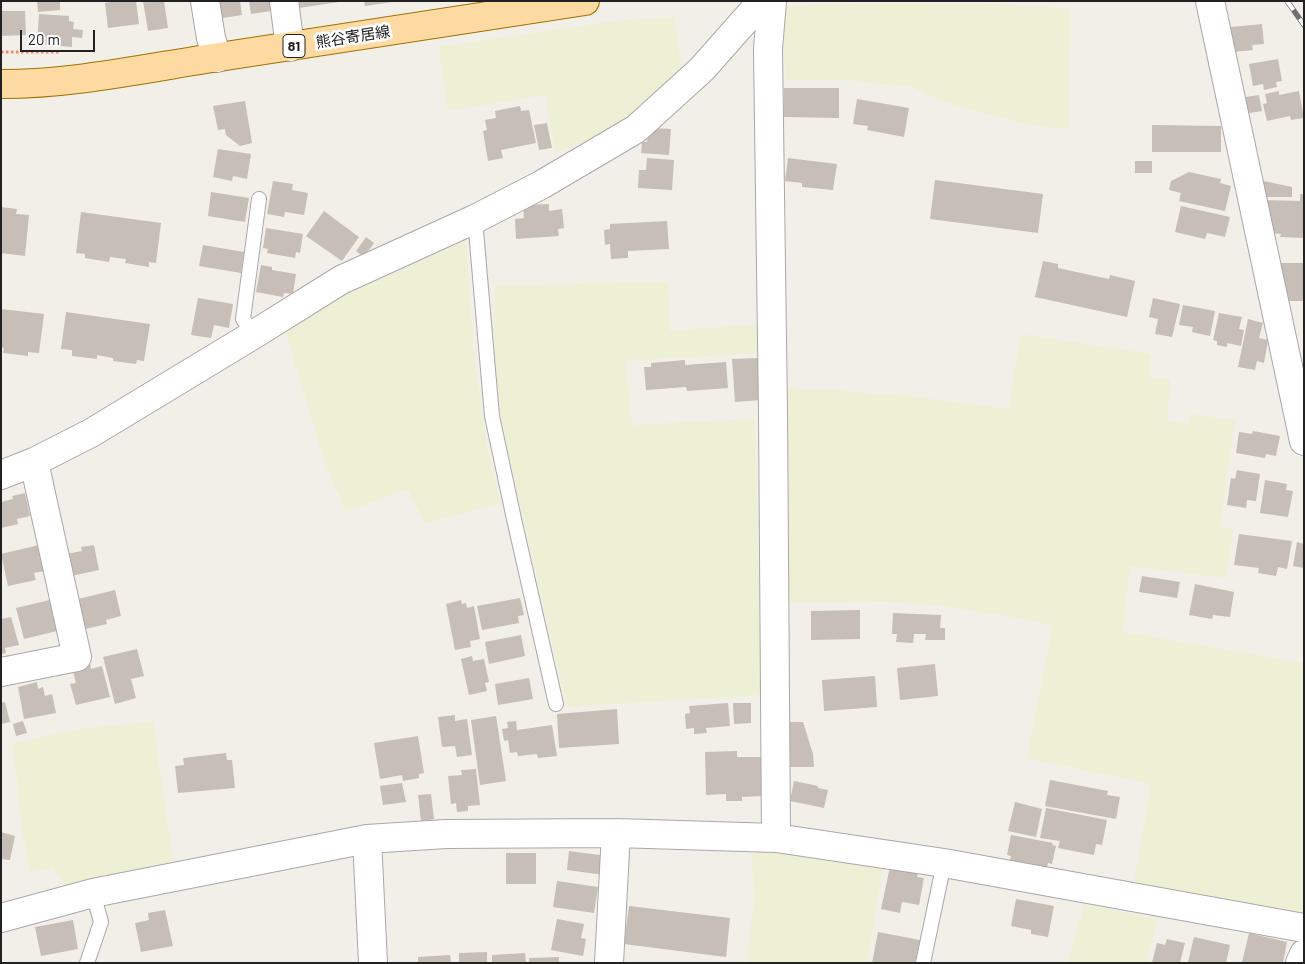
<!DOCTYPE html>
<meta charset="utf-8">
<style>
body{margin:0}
#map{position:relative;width:1305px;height:964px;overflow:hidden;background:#f2efe8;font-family:Barlow,sans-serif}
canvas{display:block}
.frame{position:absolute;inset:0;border:2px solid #212121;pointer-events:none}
.scale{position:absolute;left:20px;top:30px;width:75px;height:22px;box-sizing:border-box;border:2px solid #212121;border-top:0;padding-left:6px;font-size:15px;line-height:18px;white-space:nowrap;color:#212121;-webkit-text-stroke:4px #fff;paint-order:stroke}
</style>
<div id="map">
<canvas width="1305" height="964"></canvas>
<div class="frame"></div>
<div class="scale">20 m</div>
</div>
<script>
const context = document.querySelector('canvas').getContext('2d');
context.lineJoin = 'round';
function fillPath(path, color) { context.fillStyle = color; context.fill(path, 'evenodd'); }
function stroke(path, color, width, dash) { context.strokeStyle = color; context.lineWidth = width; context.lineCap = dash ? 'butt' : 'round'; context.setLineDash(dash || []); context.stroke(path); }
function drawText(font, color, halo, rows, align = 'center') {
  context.font = font + ' Barlow,"Noto Sans JP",sans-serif'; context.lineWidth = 5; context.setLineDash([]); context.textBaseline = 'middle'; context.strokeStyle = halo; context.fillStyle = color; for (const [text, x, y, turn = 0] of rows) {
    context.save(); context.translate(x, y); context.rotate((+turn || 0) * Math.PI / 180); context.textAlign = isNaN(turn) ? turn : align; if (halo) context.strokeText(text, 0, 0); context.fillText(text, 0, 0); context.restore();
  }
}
const farmland = new Path2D(`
 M892,3L995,4L1070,9L1069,129L1033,126L948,103L912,87L847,80H785L783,6Z
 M674,17L682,69L629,117L595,137L555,153L545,95L448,111L442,74L439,47L614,21Z
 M466,240L473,341L486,440L500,503L425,523L407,489L346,512L324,460L285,330L337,299Z
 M668,282L670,331L760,324V353L625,361L632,425L755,419L761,695L567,707L508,452L494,373L495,286Z
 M1021,334L1151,354L1150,377L1170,379L1167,421L1189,424L1190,414L1235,420L1220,527L1234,530L1225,578L1130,566L1122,632L1304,663V917L1133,888L1151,784L1027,758L1053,625L1008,616L950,607L885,601L786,602L785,388L845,391L916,397L1009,409L1018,349Z
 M153,721L173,861L67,889L53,868L31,872L22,830L13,743L79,729Z
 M751,846L792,849L883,868L867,963H747L754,897Z
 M1084,904L1157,919L1147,963H1068Z`);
const building = new Path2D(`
 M37,1H60V10L38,12Z
 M116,1H136L139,24L108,28L105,3Z
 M143,1H164L168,28L148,31Z
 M214,1H240L242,15L216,19Z
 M249,1H278L279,10L251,14Z
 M298,1H339V2L299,8Z
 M364,1H392L393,2L365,6Z
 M1,11H25L26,35L1,36Z
 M39,14L69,16V21L74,22L73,29L83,30L82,38L72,37V47L37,44Z
 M1262,24L1264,44L1252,45L1253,50L1234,52L1231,27Z
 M1278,59L1282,81L1276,82L1277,87L1264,90L1263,84L1253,86L1249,64Z
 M784,88H839V118L784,117Z
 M1279,91V95L1299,91L1304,118L1291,120L1290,116L1267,121L1263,104L1267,103L1265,94Z
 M1259,95L1262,111L1243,114L1240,98Z
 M857,99L909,108L904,137L867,130L868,126L853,124Z
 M245,101L252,143L240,146L226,135L225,129L218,130L213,106Z
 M520,106L521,111L529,110L536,143L501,150L503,158L488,161L483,131L487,130L485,120L496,118L495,111Z
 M547,123L552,148L539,150L534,125Z
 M1152,125L1221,126V152H1152Z
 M653,128L671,129L669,155L641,153L642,142H647L648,132L653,133Z
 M218,149L251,154L247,179L233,176L232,181L213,177Z
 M647,158L674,160L672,190L638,188L639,170H646Z
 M788,158L837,164L833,190L802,187V183L785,181Z
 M1135,161H1152V173H1135Z
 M1189,172L1221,179L1220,183L1231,186L1225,211L1179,201L1181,193L1169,190L1171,181Z
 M935,180L1043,194L1038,233L930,219Z
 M1259,180L1292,187V197H1258Z
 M273,181L293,184L292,190L308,193L304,215L285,212L284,217L267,214Z
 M211,192L249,198L245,222L208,216Z
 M1300,194H1304V238L1280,237L1281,234L1268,233L1263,200L1300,201Z
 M549,204V211L562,209L564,228L558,229L559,236L516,239L515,219L524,218L523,205Z
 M1181,206L1230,217L1225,237L1207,233L1205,239L1175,232Z
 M1,207L17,209L16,214L29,215L25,256L1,253Z
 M324,211L359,237L342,261L306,236Z
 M81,212L161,223L156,263L149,262V267L125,263L126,259L110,257L109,262L85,258V254L76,253Z
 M667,221L669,249L628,251V258L611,259L610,244L605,245L604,230L610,229V224Z
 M266,228L303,234L300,253L296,252L295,258L267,253L268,249L263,248Z
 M366,237L374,243L364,257L356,251Z
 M203,245L244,252L241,273L199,266Z
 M1043,261L1058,264V268L1109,279L1110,275L1135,281L1127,317L1035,297Z
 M1278,263H1304V301H1283Z
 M261,265L272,267V270L296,274L293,294L284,293L283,297L256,292Z
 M198,298L233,304L229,328L214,325L211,338L191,335Z
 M1153,298L1180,304L1172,337L1155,334L1158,319L1149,317Z
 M1183,305L1215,311L1210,336L1192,332L1193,327L1179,325Z
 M1,309L44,314L39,353L28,352V356L3,353L4,348L1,347Z
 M66,312L150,324L144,361L137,360L136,364L113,361V358L97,355V359L72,356V350L61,349Z
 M1219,313L1242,317L1239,329L1244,330L1241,346L1227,343V347L1217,345V341L1213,340Z
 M1248,319L1263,323L1259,338L1268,340L1264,363L1257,361L1255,370L1238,367Z
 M759,358L761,400L735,402L732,359Z
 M685,360V365L726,362L728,388L687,391L686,387L646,390L644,367H651V363Z
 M1253,431L1280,436L1276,456L1266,454L1265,458L1236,453L1239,432L1252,434Z
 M1237,470L1260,474L1256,501L1247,500L1246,508L1227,505L1231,478L1235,479Z
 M1265,480L1287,484L1286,490L1293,491L1288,517L1260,513Z
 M25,493L30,516L17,519L18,524L1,528V502L13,499L12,496Z
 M1239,534L1292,541L1287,569L1278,567L1276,576L1258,573L1259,568L1234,565Z
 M1297,542L1304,544V568L1293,566Z
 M39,545L45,571L34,573L36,580L8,586L1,554Z
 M94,545L99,570L71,576L66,554L82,551L81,547Z
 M1142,576L1180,582L1177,598L1139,592Z
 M1195,584L1234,592L1230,617L1213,615L1212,619L1189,615Z
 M115,590L121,616L106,620L107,624L85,629L78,599Z
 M520,598L524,615L518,616L519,623L482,630L477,606Z
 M54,599L61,630L24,639L16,608Z
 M461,600L462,604L466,603L467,608L474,606L480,639L470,641L471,647L455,650L446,604Z
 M860,610V639L811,640V611Z
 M893,613L941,615L940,628H945V640H925L926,634H914L913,643L896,642L897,634H892Z
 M11,617L19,645L5,648L6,653L1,654V619Z
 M521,635L525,656L489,664L485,642Z
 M137,649L144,676L131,679L136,698L115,704L103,657Z
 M472,656L473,661L484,659L489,682L485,683L487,691L469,695L461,659Z
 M90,663L91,669L102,666L110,697L76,705L70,684L76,683L72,668Z
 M935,664L938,696L900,700L897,668Z
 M875,676L877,707L824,711L822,680Z
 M529,678L533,699L498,705L495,684Z
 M37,682L38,689L43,687L45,696L52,694L56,713L24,719L18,687Z
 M5,702L10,722L1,724V703Z
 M728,703L730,726L706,728L707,733L694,734V728L686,729L685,714L690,713L689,706Z
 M733,703H751V723L734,724Z
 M617,709L619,744L559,748L557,714Z
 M455,715V721L467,719L472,755L457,757L455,746L442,747L438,717Z
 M496,716L506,781L480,785L471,720Z
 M23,721L27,733L16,736L13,724Z
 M516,721L517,730L552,725L557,756L538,758L537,754L518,756L517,752L510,753L508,740L504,741L502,729L508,728L507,722Z
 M789,722H803L813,754L814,767H789Z
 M418,736L424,773L419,774V778L403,781L402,775L380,779L374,743Z
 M737,751V757H763L764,796L742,797V801H726V794L706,795L705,752Z
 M226,753L227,760H232L235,788L178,793L175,766L184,765L183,758Z
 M476,769L480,805L468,806V811L457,812L456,803L451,804L448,776L462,775L461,770Z
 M1050,780L1108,791L1107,795L1120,797L1116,819L1045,806Z
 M794,781L818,786V788L828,790L824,808L790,801Z
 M402,783L406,802L383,805L380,786Z
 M431,794L434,819L421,821L418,795Z
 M1015,802L1042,809L1036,837L1008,831Z
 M1046,808L1107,820L1102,845L1096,844L1094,855L1058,848L1060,841L1040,838Z
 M1,832L15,836L10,860L1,859Z
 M1011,835L1053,843L1052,845L1056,846L1052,864L1048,863L1047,868L1010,860L1011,856L1007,855Z
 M569,851L607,856L604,875L567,870Z
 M506,853H536V884H506Z
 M890,867L918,872L917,877L924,878L919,905L902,902L900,913L881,909Z
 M557,881L598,887L594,913L553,907Z
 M1016,899L1054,906L1048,937L1031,934V930L1011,926Z
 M629,906L730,918L726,957L624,944Z
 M165,910L173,946L141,952L135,923L149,920L148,913Z
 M557,919L584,924L581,938L586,939L583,956L551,950Z
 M73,920L78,949L41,956L35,927Z
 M878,932L920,940L915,963H872Z
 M1249,933L1287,942L1283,963H1247L1242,962Z
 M1194,937L1230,945L1226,963L1188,962Z
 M1167,939L1185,943L1180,963H1152L1157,943L1165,945Z
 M487,952V963H459V953Z
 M525,953L526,963H492V955Z
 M450,955L451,963H418V957Z
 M559,957V963H529V958Z`);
const path = new Path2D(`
 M1,52H61`);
const service = new Path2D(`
 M475,219L492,416L514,519L556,704
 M253,335L243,319L259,199
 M87,963L101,922L93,893
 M923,963L944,863`);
const minor = new Path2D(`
 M205,1L211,38L217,58
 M284,1L290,47
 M772,1L768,49L773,412L776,838
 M1210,1L1304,441
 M1,475L34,462L91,433L253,335L341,280L475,219L541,185L636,129L702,69L756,8L760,1
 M1,672L77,657L34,462
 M367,839L373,963
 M1,918L93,893L367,839L446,834L616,833L776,838L944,863L1304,928
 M609,963L616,833
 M1300,963L1304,954`);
const primary = new Path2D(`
 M1,84C75,84 146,68 219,57C341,39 463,20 585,1`);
const rail = new Path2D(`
 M1287,1L1304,25`);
const shields = [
 [294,46,22]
];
const shieldNames = [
 ["81",294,46]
];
const streetNames = [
 ["熊谷寄居線",353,37,-9]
];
fillPath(farmland, '#edf0d4');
fillPath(building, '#c7beb7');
stroke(service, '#a8a8a8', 16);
stroke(minor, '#a8a8a8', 30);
stroke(primary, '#9f7200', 30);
stroke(path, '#fb8470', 3, [2.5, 2.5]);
stroke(service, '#fff', 14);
stroke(minor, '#fff', 28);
stroke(primary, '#fddaa2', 28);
stroke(rail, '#6f6f6f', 5.5);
stroke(rail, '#fff', 4, [11]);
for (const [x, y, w] of shields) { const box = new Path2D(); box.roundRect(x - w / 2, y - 11.5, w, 23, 4); context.fillStyle = '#fff'; context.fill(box); stroke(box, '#212121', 1); }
drawText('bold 14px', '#212121', null, shieldNames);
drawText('15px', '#212121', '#fff', streetNames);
</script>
